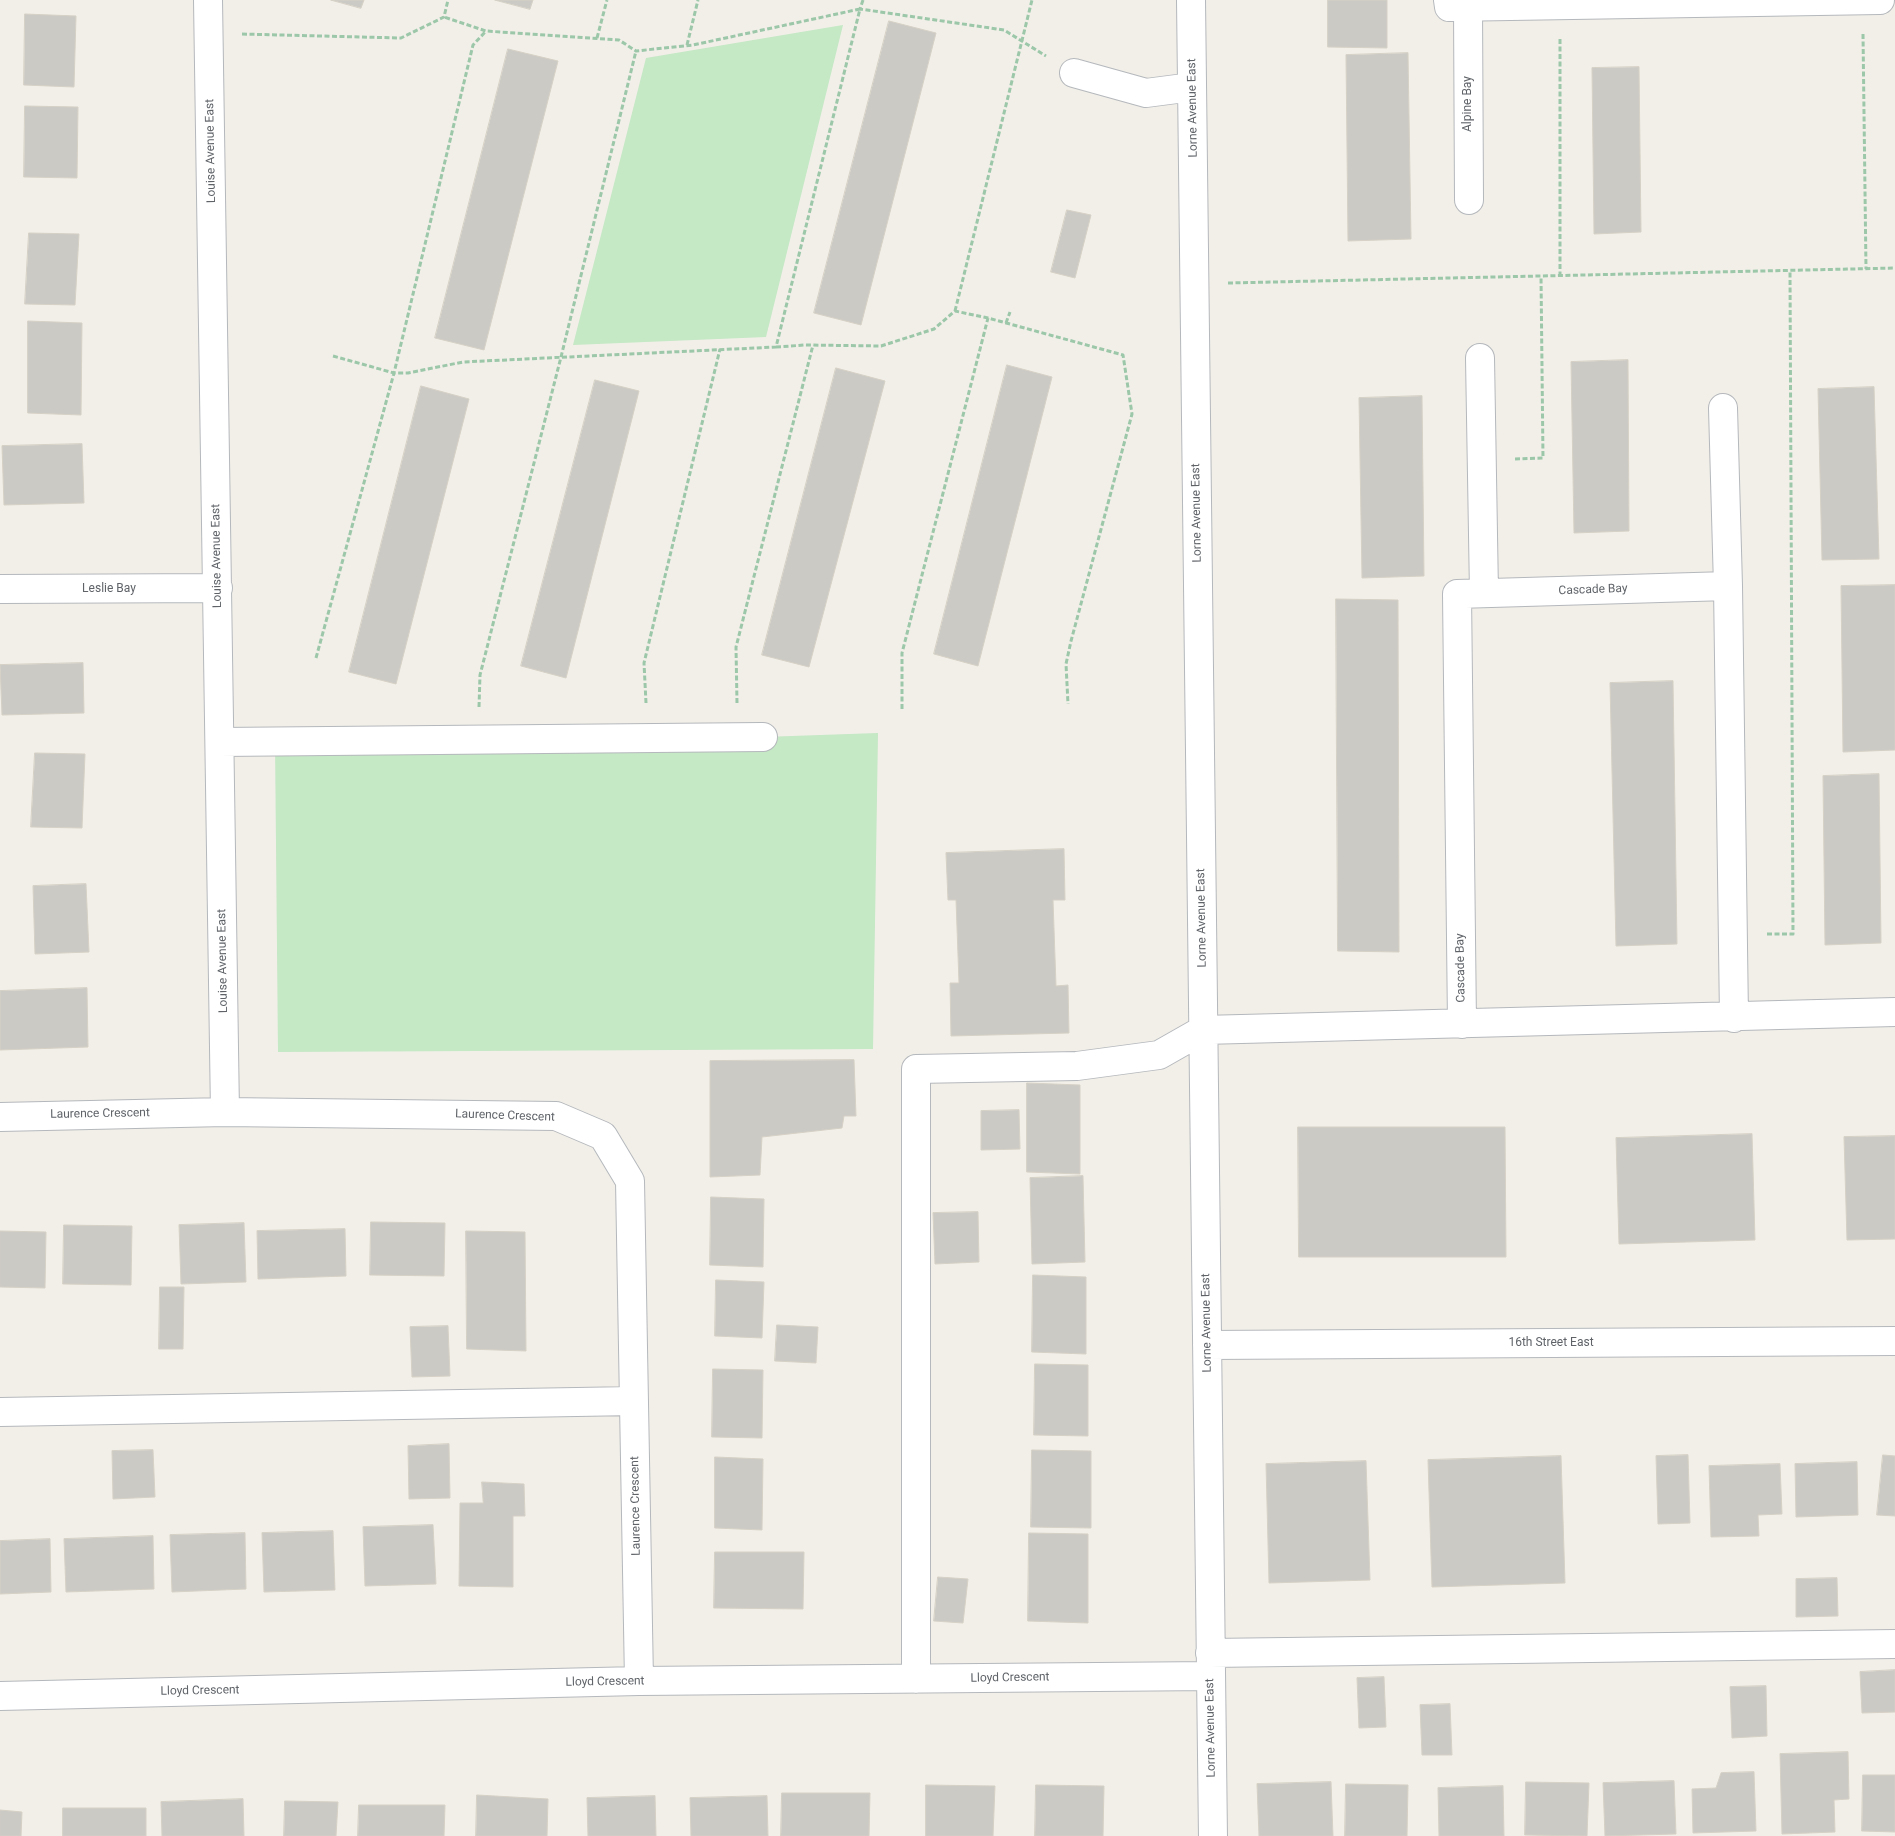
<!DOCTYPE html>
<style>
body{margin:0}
canvas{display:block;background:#f1efe8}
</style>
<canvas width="1895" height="1836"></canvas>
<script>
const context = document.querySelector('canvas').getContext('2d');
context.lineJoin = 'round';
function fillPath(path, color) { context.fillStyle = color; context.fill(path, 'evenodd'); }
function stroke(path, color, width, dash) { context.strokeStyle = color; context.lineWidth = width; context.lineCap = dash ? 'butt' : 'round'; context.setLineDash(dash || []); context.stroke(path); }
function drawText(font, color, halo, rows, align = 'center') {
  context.font = font + ' Roboto,sans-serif'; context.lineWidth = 4; context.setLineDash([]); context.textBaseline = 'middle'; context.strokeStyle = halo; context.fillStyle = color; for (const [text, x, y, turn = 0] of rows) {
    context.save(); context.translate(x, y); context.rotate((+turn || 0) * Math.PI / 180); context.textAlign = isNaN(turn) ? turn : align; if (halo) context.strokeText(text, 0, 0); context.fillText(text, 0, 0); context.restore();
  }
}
const green = new Path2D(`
 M843,25L766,337L573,345L646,58Z
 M878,733L873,1049L278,1052L275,741L763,737Z`);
const building = new Path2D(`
 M331,0H364L361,8Z
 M495,0H533L530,9Z
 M1328,0H1387V48L1328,47Z
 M25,14L76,16L74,87L24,85Z
 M889,21L936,33L861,325L814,313Z
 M508,49L558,61L484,350L435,338Z
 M1408,53L1411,239L1348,241L1346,55Z
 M1639,67L1641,232L1594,234L1592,68Z
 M25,106L78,107L77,178L24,177Z
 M1067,210L1091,215L1075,278L1051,272Z
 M29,233L79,234L75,305L25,304Z
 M28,321L82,323L81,415L28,413Z
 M1628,360L1629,531L1574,533L1571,362Z
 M1007,365L1052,377L978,666L934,654Z
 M836,368L885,381L809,667L762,655Z
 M595,380L639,391L566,678L521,666Z
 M421,386L469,399L396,684L349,672Z
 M1874,387L1879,559L1822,560L1818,389Z
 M1422,396L1424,576L1362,578L1359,398Z
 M82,444L84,503L4,505L2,446Z
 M1895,585V750L1843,752L1841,586Z
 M1336,599L1398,600L1399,952L1338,951Z
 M83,663L84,713L2,715L0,665Z
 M1673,681L1677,944L1616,946L1610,683Z
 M35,753L85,754L82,828L31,827Z
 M1879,774L1881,943L1825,945L1823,776Z
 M1064,849L1065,900H1053L1056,986L1068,985L1069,1033L951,1036L950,983H959L956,900H948L946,853Z
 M86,884L89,952L35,954L33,886Z
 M87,988L88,1047L0,1050V991Z
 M854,1060L856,1116H844L842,1128L762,1137L760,1175L710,1177V1061Z
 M1027,1083L1080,1085V1174L1027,1172Z
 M1019,1110L1020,1149L981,1150V1111Z
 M1298,1127H1505L1506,1257H1299Z
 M1752,1134L1755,1240L1619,1244L1616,1138Z
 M1895,1136V1239L1847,1240L1844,1137Z
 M1083,1176L1085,1262L1032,1264L1030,1178Z
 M711,1197L764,1199L763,1267L710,1265Z
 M978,1212L979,1262L935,1264L933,1213Z
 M371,1222L445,1223L444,1276L370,1275Z
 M244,1223L246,1282L181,1284L179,1225Z
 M64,1225L132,1226L131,1285L63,1284Z
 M345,1229L346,1276L258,1279L257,1231Z
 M0,1231L46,1232L45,1288L0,1287Z
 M466,1231L525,1232L526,1351L467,1349Z
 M1033,1275L1086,1277V1354L1032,1352Z
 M716,1280L764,1282L762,1338L715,1336Z
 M160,1287H184L183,1349H159Z
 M777,1325L818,1327L816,1363L775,1361Z
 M448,1326L450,1376L412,1377L410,1327Z
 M1035,1364L1088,1365V1436L1034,1435Z
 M713,1369L763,1370L762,1438L712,1437Z
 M449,1444L450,1498L409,1499L408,1446Z
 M153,1450L155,1497L113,1499L112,1451Z
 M1032,1450L1091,1451V1528L1031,1527Z
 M1688,1455L1690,1523L1658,1524L1656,1456Z
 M1883,1455L1895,1456V1516L1877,1515Z
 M1561,1456L1565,1583L1432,1587L1428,1460Z
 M715,1457L763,1459L762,1530L715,1528Z
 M1366,1461L1370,1580L1269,1583L1266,1464Z
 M1857,1462L1858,1515L1796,1517L1795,1464Z
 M1780,1464L1782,1514L1758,1515L1759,1536L1711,1537L1709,1466Z
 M482,1482L524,1484L525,1516H513V1587L459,1586L460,1503H483Z
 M433,1525L436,1584L365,1586L363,1527Z
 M333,1531L335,1590L264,1592L262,1533Z
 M245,1533L246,1589L172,1592L170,1535Z
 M1029,1533L1088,1534V1623L1028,1621Z
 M153,1536L154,1589L66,1592L64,1539Z
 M50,1539L51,1592L0,1594V1541Z
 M715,1552H804L803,1609L714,1608Z
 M938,1577L968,1579L963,1623L934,1621Z
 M1837,1578L1838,1616L1796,1617V1579Z
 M1895,1670V1712L1862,1713L1860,1672Z
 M1384,1677L1386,1727L1359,1728L1357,1678Z
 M1766,1686L1767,1736L1732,1738L1730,1687Z
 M1450,1704L1452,1755H1422L1420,1705Z
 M1848,1752L1849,1799L1834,1800L1835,1832L1782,1834L1780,1754Z
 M1754,1772L1756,1831L1693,1833L1692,1789L1716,1788L1721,1773Z
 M1863,1775H1895V1832L1862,1831Z
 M1674,1781L1676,1834L1605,1836L1603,1783Z
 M1331,1782L1333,1836H1259L1257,1784Z
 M1526,1782L1589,1783L1587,1836L1525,1835Z
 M1346,1784L1408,1785L1407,1836H1345Z
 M926,1785L995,1786L993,1836H926Z
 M1036,1785L1104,1786L1103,1836H1035Z
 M1503,1786L1504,1836H1439L1438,1788Z
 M782,1793H870L869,1836H781Z
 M477,1795L548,1799L547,1836H476Z
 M655,1796L656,1836H588L587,1798Z
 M767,1796L768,1836H691L690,1798Z
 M243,1799L244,1836H162L161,1802Z
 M285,1801L338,1802L336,1836H284Z
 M359,1805H445L444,1836H358Z
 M63,1808H146V1836H63Z
 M0,1810L22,1812L21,1836H0Z`);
const path = new Path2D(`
 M863,0L860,9L1004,30L1046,56
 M242,34L401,38L444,17L448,0
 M1863,34L1866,269
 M597,38L607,0
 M1560,39V276
 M687,45L698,0
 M1228,283L1895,268
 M955,311L1032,0
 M1006,323L1010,312
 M776,347L805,345L881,346L934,329L955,311L988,318L1123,355L1132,414L1071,641L1066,664L1068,704
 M333,356L394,373H408L463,362L776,347L860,9L693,45L636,51L619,40L486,31
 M1515,459L1543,458L1541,276
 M316,658L394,373L473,45L486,31L444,17
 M646,703L644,663L720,349
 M737,703L736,647L813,345
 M479,707L480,675L561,357L636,51
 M902,709V653L988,318
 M1767,934H1793L1790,271`);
const minor = new Path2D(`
 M208,0L225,1112
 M1191,0L1213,1836
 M1448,0L1449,7L1880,0
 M1468,7L1469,200
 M1074,73L1146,93L1192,87
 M1480,358L1484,593
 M1723,408L1728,586
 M0,589L218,588
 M220,742L763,737
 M1462,1024L1457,594L1728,586L1734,1018
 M0,1117L225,1112L556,1116L603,1136L630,1181L639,1681
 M1207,1345L1895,1341
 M0,1412L634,1401
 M1210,1653L1895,1644
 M916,1679V1069L1077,1066L1159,1055L1203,1030L1895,1012
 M0,1696L639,1681L1211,1676`);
const streetNames = [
 ["Alpine Bay",1468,104,-90],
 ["Lorne Avenue East",1193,108,-91],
 ["Louise Avenue East",211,151,-91],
 ["Lorne Avenue East",1197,513,-91],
 ["Louise Avenue East",217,556,-91],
 ["Leslie Bay",109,589],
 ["Cascade Bay",1593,590,-2],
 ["Lorne Avenue East",1202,918,-91],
 ["Louise Avenue East",223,961,-91],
 ["Cascade Bay",1461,968,-91],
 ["Laurence Crescent",100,1114,-1],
 ["Laurence Crescent",505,1116,2],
 ["Lorne Avenue East",1207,1323,-91],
 ["16th Street East",1551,1343],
 ["Laurence Crescent",636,1506,-91],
 ["Lloyd Crescent",1010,1678,-1],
 ["Lloyd Crescent",605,1682,-1],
 ["Lloyd Crescent",200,1691,-1],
 ["Lorne Avenue East",1211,1728,-91]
];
fillPath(green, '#c5e8c5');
fillPath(building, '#cccac5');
stroke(building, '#d6d1c6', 1);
stroke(minor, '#b5b8bc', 30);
stroke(path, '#9cc7a9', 3, [5, 2.5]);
stroke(minor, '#fff', 28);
drawText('12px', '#5f6368', '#fff', streetNames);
</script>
